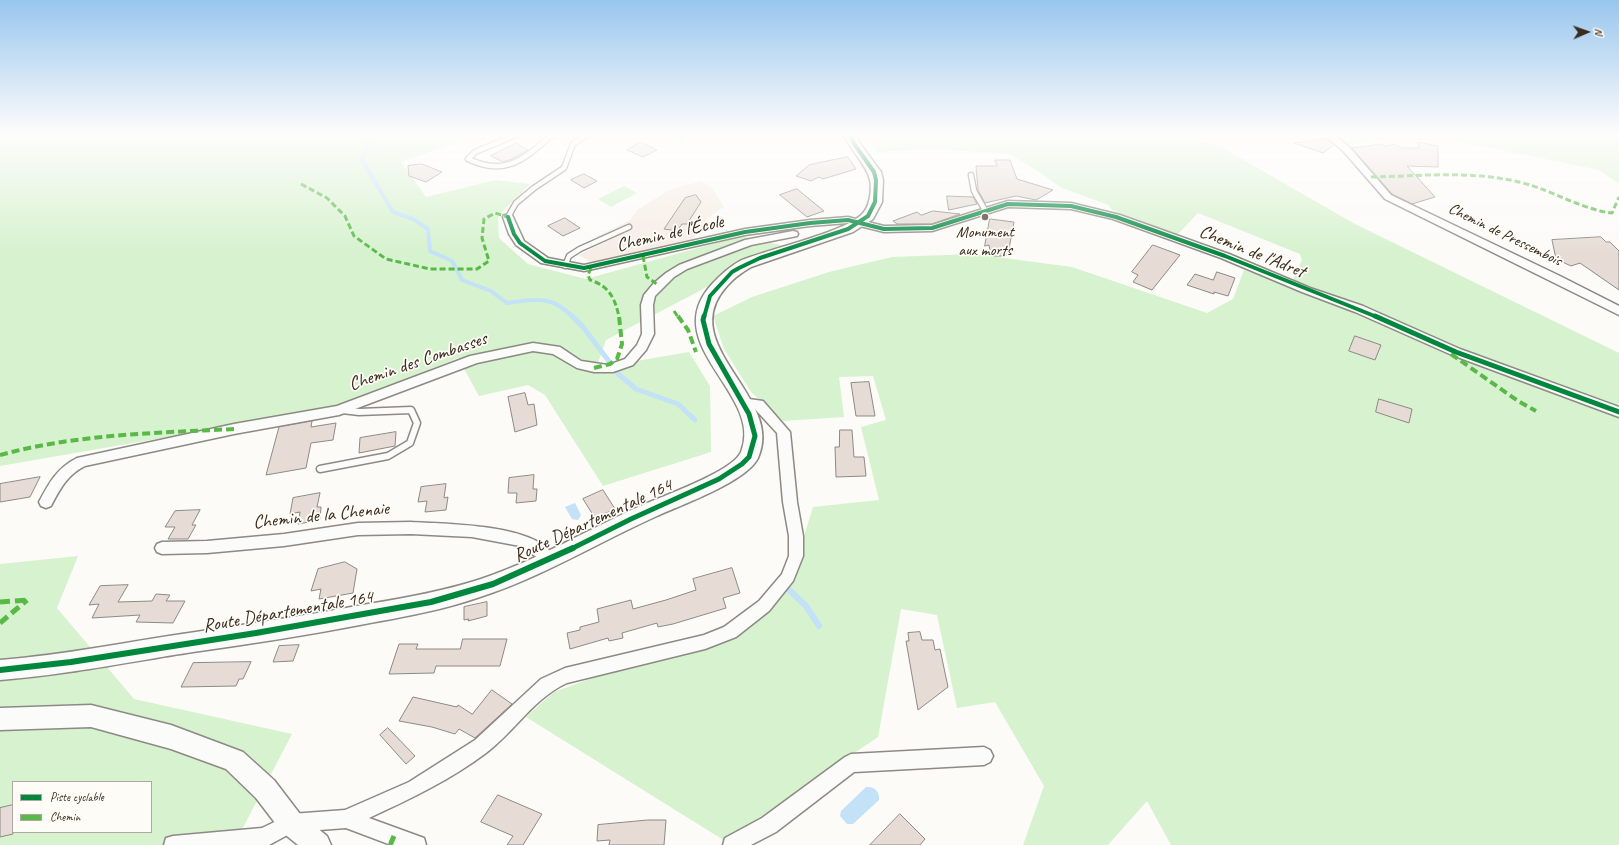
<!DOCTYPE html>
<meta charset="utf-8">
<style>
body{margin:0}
#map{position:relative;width:1619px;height:845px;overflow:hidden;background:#fcfbf8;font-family:Caveat,sans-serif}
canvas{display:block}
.legend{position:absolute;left:12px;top:781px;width:140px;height:52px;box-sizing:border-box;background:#fdfcf7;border:1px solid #afa8a0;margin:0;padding:5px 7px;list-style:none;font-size:12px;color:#3b2a1e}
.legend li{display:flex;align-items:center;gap:8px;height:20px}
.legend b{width:20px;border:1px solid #afa8a0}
.north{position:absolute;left:1567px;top:12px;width:40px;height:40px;-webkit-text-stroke:3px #fdfcf7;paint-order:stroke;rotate:88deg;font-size:11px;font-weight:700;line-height:16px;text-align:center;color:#3b2a1e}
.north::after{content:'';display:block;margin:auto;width:14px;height:18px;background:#3b2a1e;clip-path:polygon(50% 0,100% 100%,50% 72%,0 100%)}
</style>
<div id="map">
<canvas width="1619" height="845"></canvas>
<ul class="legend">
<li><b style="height:5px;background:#00873e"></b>Piste cyclable</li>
<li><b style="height:5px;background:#58b947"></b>Chemin</li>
</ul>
<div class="north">N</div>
</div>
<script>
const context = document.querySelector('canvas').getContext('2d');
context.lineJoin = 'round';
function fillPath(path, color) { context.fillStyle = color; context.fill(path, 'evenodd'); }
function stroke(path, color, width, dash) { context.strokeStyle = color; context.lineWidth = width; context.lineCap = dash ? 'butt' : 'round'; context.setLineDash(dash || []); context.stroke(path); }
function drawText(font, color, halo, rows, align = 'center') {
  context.font = font + ' Caveat,sans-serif'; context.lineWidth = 3.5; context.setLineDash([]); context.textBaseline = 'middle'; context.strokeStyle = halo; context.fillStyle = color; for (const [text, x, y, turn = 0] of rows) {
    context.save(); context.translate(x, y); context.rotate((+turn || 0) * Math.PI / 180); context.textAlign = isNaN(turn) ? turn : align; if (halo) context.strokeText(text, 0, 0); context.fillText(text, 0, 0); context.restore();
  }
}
const built = new Path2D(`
 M701,181L712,188L724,207L707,218L693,239L591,262L579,255L605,242L596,237L630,220L637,210L671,189Z`);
const green = new Path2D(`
 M0,135H479L401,162L426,197L495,180L530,184L498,216L499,238L528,264L586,279L741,236L785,246L606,340L596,368L689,352L710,386L711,452L603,486L545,395L528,385L479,396L458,358L335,408L0,466Z
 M666,135H698L677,145Z
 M867,135H1184L1221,147L1355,224L1619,353V845H1171L1147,801L1108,845H1023L1044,786L995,702L957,708L937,615L901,609L878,737L725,841L526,717L554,692L598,676L718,642L754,619L788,588L813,507L879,500L861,427L886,420L873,376L839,377L844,417L783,421L751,392L724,349L713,316L752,297L829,272L892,257L974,254L1072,267L1207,313L1233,299L1244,270L1290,286L1302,260L1300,254L1198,213L1177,235L1112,210L1108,205L1060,187L1042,174L1010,154L933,149L877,152Z
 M1335,135H1414L1346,145Z
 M1426,135H1619V184L1599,170Z
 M624,186L637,193L611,207L598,199Z
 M78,556L57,608L134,699L292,734L235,843L232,845H0V564ZM13,782H151V832H13Z`);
const water = new Path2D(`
 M575,503L581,515L578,520L572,519L565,507Z
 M866,787C875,786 880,792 879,800L853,824H847L840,816L841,811Z`);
const streamFar2 = new Path2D(`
 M374,135L361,158L393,212L413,219L428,229L430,251L452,261L462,280L491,291L507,303C536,299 551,295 573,317`);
const streamFar1 = new Path2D(`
 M572,316L583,327L611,364
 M617,373L636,389L678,404L695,420`);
const stream = new Path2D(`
 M787,588L806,606L819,626`);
const building = new Path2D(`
 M1327,139L1334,145L1323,153L1294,143Z
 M641,142L657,150L643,157L627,150Z
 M1418,142L1438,146V167L1407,166L1435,197L1412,204L1392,194L1352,148L1381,144L1385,146L1396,144L1401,148H1419Z
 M516,143L528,150L512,159L503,162L491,156Z
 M848,157L856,169L823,179L819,177L811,181L796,176L809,165Z
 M995,160H1010L1017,179L1053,190L1036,200L1016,196L985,203L978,190L976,166H997Z
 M422,164L442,172L426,182L409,176L408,166Z
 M584,174L597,181L584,188L571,180Z
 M797,189L824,211L807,217L780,195Z
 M696,195L701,202L687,224H682L677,231L664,229L685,198Z
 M947,196L973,197L977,204L949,210Z
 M933,211L960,214L932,224H897L893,221L917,212L921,215Z
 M565,218L580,228L563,236L548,226Z
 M990,219L1014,222L1009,249L1006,248V256H991L989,245L985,246Z
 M1601,237L1606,242H1610L1619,251V290L1580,263L1571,266L1556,259L1552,240Z
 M1153,245L1180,255L1152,290L1133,282L1138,275L1132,272Z
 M1217,272L1235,278L1228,296L1214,292V294L1187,285L1195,274L1213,280Z
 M1355,336L1381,345L1375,360L1349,351Z
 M869,382L875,416H856L851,383Z
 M525,393L528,405L534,404L537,425L515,432L508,397Z
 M1379,399L1412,409L1409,423L1376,412Z
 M312,421L311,427L336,423L333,440L311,443L306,468L266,475L279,427Z
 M840,430H852L854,457H864L866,476L836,477L835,447H839Z
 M396,432L395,446L359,453L360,438Z
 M534,475L533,489H537L536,501L516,503L517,493H508L509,478Z
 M40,477L30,497L0,502V484Z
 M446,484L444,498L448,497L446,510L425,512L427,501L418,502L421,487Z
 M603,490L615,509L595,518L583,499Z
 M320,493L317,507H321L320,520L298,524L300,512L290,514L293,498Z
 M200,510L192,525H196L188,539H168L175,527H165L175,511Z
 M345,562L357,569L353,593L319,599L321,589L311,591L318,569Z
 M732,568L740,593L723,598L726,608L673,624L658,627L657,623L622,633L623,638L609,641L608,638L570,649L567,633L580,630V627L599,622L597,609L631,600L633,609L666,600L696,590L693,579Z
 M128,585L118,602L152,601L156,594L170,595L166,601H185L173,623L136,622L140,615L92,618L99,604L89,605L100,586Z
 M487,602V616L468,621L469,619L464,620V607Z
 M920,632L922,640H933L935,650L940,649L948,687L918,710L906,641H909L908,633Z
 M463,639H507L500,666H436L434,673L389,674L399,644H418L416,649H460Z
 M299,645L293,661L273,662L279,646Z
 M251,662L243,679H239L236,686L181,687L193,663Z
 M492,690L512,704L475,738L459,729L455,734L432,727L399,721L413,697L457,707L458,705L472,714Z
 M388,728L415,756L406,764L380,735Z
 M498,795L542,814L523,845H507L513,836L481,822Z
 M13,805V834L0,837V808Z
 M900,814L925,839L920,845H870Z
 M648,820H666L664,845H609L610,840L597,841L598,825Z`);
const laneFar1 = new Path2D(`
 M516,135L475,152L468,159C506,177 524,159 552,135
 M971,175L974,191L985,210
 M508,217L516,203L534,188L564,168L573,144L587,135
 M565,266L569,256L580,249L629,227`);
const lane = new Path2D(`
 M320,469L388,456L410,443L417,423L411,410L359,412L342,410`);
const street = new Path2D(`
 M1325,135H1335L1350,148L1391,195L1560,276L1619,306V315L1385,199L1344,152Z
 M1008,201L1071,203L1120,215L1229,254L1310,288L1363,306L1460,349L1619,407V417L1452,355L1355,312L1302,292L1221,258L1113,219L1071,209L1008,207L932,231L884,232L848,223L810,226L745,235L584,271L541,263L516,245L509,234L503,217L504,215H512L524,241L548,258L584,265L745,229L810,220L848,217L884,226L932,225Z
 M793,231L797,232L798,234L797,236L751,245L687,269L674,277L655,296L653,305L654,334L646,350L633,365L613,372H594L577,368L553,354L533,351L477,363L339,415L234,434L85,466C67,475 60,489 51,506L46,508L41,506L39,502C49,483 57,468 77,458L234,424L337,406L470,356L533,343L560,347L581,361L608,365L625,359L637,345L642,334L641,305L644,295L654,283L666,273L679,265L745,240Z
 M742,398L763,401L790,432L797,502L803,536V556L793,581L769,611L736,637L705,649L567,683C534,698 515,731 486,753C450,780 410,799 369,818L424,838L426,845H391L346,828L293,832L269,845H164L166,838L173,836L262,828L291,814L345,810L409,782L475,740L541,679L565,668L704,635L724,627L759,601L782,574L789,556V536L783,502L777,433L754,408L738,405L736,402L738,399Z
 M411,522C445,524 524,524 549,550C552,552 552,557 553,561L551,565L546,567L541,565L538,558L520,546L472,537L411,534L358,535L284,546L207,553L162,554L157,552L155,548L157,544L162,542L207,541L284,534L358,523Z
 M984,747L990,750L993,756L990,762L984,765L854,772L776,832L751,845H723L725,838L762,818L845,757L851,754Z`);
const secondary = new Path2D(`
 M844,135H856L861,145L881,172L883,180L882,202L873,219L853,232L751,267C741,273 734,278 727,286C673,345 786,397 758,458C746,482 681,505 657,516C597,543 542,577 480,597C443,610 403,617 365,624C308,635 250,644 193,652C128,662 65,675 0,680V660C64,655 126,642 189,633C249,624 309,615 368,604C406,598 444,591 481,579C538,560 590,528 645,504C666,495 733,471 741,452C765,394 655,344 713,283C722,274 729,267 740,261C767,249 849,232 864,212C870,204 872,189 870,180C867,165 850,150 844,135Z
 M91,705L171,725L243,752L274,780L300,814L327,836L331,845H298L282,832L256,798L226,769L171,749L91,727L0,730V708Z`);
const quietFar2 = new Path2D(`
 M1371,177C1421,176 1474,170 1523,183C1554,191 1580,209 1612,213L1619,197
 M301,184L327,198L345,216L354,236L386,259L430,269H477L489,261L482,238L484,219L495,213L508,217L509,219
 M643,256L647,277L658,285
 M591,268L588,275L590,280C609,286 615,298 619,317
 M674,311L678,317`);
const quietFar1 = new Path2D(`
 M678,316L688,330L696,352
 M1451,354L1518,401L1536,411
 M594,368L610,364L617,359L622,344L619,316
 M0,455C77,434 155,433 234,429`);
const quiet = new Path2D(`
 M0,602L27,600
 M0,623L27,600
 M394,836L391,843L395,845`);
const cyclewayFar2 = new Path2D(`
 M508,217L514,234L520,243L545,261L584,268L745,232L810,223L848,220L884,229L932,228L1008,204L1071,206L1116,217L1225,256L1377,317
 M704,317L710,296L732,272L739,268L760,258L848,229L868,216L875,202L876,180L874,172L855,145L850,135`);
const cyclewayFar1 = new Path2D(`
 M1375,316L1456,352L1619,412
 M571,549L631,519L719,479L742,464L749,457L755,436L749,414L709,344L703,320L704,316`);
const cycleway = new Path2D(`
 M0,670L71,662L256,633L431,602L493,584L573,548`);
const markers = [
 [985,217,4,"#7f736a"]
];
const farPoinames = [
 ["Monument",985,233],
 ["aux morts",985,251]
];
const farStreetnames = [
 ["Chemin de Pressembois",1505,235,26]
];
const streetNames = [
 ["Chemin de l'École",670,234,-13],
 ["Chemin de l'Adret",1252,252,22],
 ["Chemin des Combasses",418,362,-19],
 ["Chemin de la Chenaie",321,516,-6],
 ["Route Départementale 164",593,521,-25],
 ["Route Départementale 164",288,612,-10]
];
fillPath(built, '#f6ede5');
fillPath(green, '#d6f2ce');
fillPath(water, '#c3e1f7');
stroke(streamFar2, '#c3e1f7', 4);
stroke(streamFar1, '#c3e1f7', 5);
stroke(stream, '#c3e1f7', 6);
fillPath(building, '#e6dcd5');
stroke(building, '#8d8985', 1);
stroke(laneFar1, '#8d8985', 7);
stroke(lane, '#8d8985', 9);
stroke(street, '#8d8985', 3);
stroke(secondary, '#8d8985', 3);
stroke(laneFar1, '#fbfbf9', 4.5);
stroke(lane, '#fbfbf9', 6);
fillPath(street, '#fbfbf9');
fillPath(secondary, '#fbfbf9');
stroke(quietFar2, '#58b947', 3, [6, 3]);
stroke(quietFar1, '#58b947', 4, [8, 4]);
stroke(quiet, '#58b947', 5, [10, 5]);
stroke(cyclewayFar2, '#00873e', 4);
stroke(cyclewayFar1, '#00873e', 5);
stroke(cycleway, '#00873e', 6);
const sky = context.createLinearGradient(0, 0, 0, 254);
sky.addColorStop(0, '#99c6ee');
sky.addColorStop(0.53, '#fefdfc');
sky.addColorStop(1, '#fefdfc00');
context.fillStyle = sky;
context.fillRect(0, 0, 1619, 254);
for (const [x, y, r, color] of markers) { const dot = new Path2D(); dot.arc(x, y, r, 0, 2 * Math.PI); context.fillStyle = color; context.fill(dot); stroke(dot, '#fdfcf7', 1.5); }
drawText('16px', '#3b2a1e', '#fdfcf7', farPoinames);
drawText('16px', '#3b2a1e', '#fdfcf7', farStreetnames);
drawText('19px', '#3b2a1e', '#fdfcf7', streetNames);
</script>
